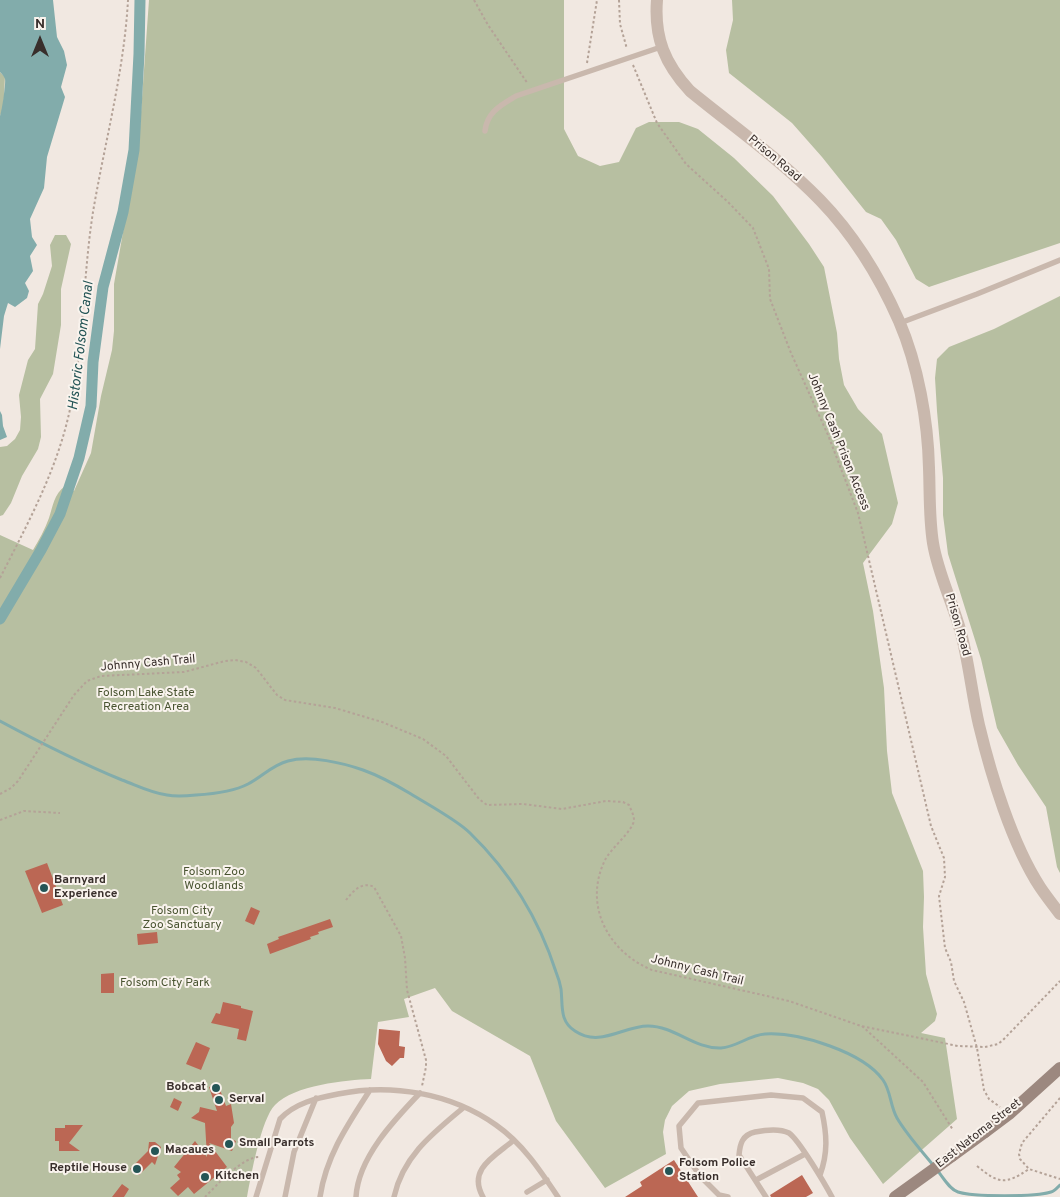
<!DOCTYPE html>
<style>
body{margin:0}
#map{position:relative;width:1060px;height:1197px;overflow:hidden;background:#f1e8e1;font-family:Overpass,sans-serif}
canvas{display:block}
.north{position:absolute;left:15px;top:15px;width:50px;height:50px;-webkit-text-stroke:4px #f9f3ed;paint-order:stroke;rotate:0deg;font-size:14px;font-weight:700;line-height:20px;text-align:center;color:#382e2b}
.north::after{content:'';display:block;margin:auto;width:18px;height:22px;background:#382e2b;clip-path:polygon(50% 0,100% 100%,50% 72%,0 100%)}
</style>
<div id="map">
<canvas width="1060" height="1197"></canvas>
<div class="north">N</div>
</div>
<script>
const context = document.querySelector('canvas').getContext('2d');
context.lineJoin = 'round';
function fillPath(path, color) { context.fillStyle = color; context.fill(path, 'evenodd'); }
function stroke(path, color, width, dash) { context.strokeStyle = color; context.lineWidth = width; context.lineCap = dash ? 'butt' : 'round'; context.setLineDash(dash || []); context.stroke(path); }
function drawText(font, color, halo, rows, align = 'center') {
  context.font = font + ' Overpass,sans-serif'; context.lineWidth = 4; context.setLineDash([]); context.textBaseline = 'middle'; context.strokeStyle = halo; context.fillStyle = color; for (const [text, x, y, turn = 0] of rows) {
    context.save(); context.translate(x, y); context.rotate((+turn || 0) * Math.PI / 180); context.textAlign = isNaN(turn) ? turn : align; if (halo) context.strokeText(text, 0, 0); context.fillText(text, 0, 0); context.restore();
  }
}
const green = new Path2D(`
 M149,0H564V129L578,156L600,166L619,162L636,128L649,122H679L698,129L734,158L773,196L809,244L824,267L837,333L839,359L844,385L858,409L882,434L898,503L892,524L863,563L873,611L884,688L887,751L892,793L923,871L924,897L923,927L926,974L937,1014L935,1021L921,1033L945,1038L957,1119L883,1184L850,1138L829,1100L818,1089L803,1083L778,1078L720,1084L689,1091L672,1106L665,1120L663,1132L666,1154L605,1188L556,1121L530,1056L452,1011L435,988L404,999L409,1017L378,1022L371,1079C346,1080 294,1085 275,1105C261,1119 251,1176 247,1197H0V535L33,550C39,540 45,529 49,518C53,506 54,494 65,486L74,491L91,453L101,396L112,350L114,331V284L139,140Z
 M732,0H1060V243L929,287L916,279L896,240L881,219L866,212L822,157L792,123L729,73L726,50L733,20Z
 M0,72L5,77C4,88 5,107 0,116Z
 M55,235H66L71,244L61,289V325L53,374L40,399L41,437L38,449L22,476L11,503L3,515L0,516V447L7,446L15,439L20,430L21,417L19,395L28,360L35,349L38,304L43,294L52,266L50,245Z
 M1060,296V873L1057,867L1046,807L1018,765L997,728L981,659L948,554L943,515V478L937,411L935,378L937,359L949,347L994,329Z`);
const water = new Path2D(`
 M0,0H53L57,37L64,51L67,65L61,87L65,97L47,157L44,188L30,219L32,237L37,245L30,256L33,271L25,283L29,291L27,298L15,307L8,303L4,316L0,349V116C2,111 6,83 5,79C4,76 2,74 0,72Z
 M0,411L2,415L3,426L7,437L0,440Z`);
const stream = new Path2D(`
 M0,721C39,742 81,763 122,780C136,785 151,793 167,795C176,797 187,796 196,795C212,794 233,792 248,784C262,777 272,765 288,761C310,755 343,763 363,770C380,776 396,785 411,794C427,804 457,820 470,833C509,871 539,919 556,972C558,977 560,983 561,989C563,1005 559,1021 575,1031C600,1048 623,1026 648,1026C675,1026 694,1049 721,1048C737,1047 749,1035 765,1034C799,1032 863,1052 883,1080C891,1091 890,1106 897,1118C907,1135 921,1150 933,1165
 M937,1170C943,1177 949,1189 958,1192C972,1197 1037,1197 1051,1192C1055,1191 1057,1188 1060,1185`);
const canal = new Path2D(`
 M0,619L41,550L60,514L79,458L91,406L93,362L103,287L123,212L134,150L139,54L140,0`);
const building = new Path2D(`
 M47,863L63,905L42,913L25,871Z
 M251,907L260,911L254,925L245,921Z
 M330,919L333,927L318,932L319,934L310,937L311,939L270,954L267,944L279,939L278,937Z
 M157,932L158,943L138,945L137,934Z
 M114,973V993H101V974Z
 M223,1002L241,1006V1008L253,1011L246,1041L237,1039L239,1029L211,1023L216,1013L220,1014Z
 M379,1029L400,1031L399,1046L405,1047L404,1058H400L392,1066L386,1061L378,1044Z
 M196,1042L210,1048L201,1070L186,1064Z
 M218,1084L226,1106L231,1104L234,1123L231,1127V1139L236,1141L232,1151L209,1143L227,1167L194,1194L188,1187L178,1196L170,1188L180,1179L177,1175L181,1172L174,1167L195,1141L207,1157L205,1123L191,1118L199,1112L200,1107L217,1111L209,1087Z
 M174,1098L182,1102L178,1111L170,1107Z
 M65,1125H83L69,1143L80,1151H59V1141H55V1128H65Z
 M149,1142H155L161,1147L155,1165L152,1162L139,1175L130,1169L148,1151Z
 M674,1160L698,1197H625L642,1186L640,1182Z
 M802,1175L813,1193L806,1197H771L770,1195Z
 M122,1184L129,1189L124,1197H112Z`);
const path = new Path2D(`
 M474,0L488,25L528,84
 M619,0L620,24L627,49
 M587,63L597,0
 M633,65L657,123L686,164L728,202L753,228L769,269L770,299L791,353L828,435L858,513L931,826L944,858L945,877L939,896L945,948L951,962L954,981L964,1002L977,1048L984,1090L989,1099L1000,1107
 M0,578C25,529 52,479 66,426C84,358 82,282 93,212C105,141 124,72 128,0
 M0,794L11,788L18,781L74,695L87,681L101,676L184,672L225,661L235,660L246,662L256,668L277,695L285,700L335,708L382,722L423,739L446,756L479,799L487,805L523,804L562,809L606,801L623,802L629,805C631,810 634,815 634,820C633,831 611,848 605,860C583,905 608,952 652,970L789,1001L861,1026L958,1046L985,1047L998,1044L1003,1040L1060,981
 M0,820L24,811L60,813
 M346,900C353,891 362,881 374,887L401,936L405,958L407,990L426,1060V1067L422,1086
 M862,1026L923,1082L953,1130
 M1060,1098L1022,1143L1019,1154L1020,1159L1029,1169L1060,1179
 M977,1166C999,1184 1005,1185 1029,1169
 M205,1197C217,1185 243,1156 260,1157`);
const service = new Path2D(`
 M485,131C487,112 501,105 516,96L661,47
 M900,323L977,294L1060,260
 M756,1180L805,1154
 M527,1192L547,1180
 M256,1197L280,1119C295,1103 317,1098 338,1094C391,1083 451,1093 496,1125C522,1143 540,1170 558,1197
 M285,1197L294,1152L316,1098
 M320,1197C326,1156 348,1124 370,1090
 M356,1197C358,1158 394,1120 420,1093
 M394,1197C403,1156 433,1133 463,1108
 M483,1197C467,1169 495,1156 514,1140
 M728,1197L719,1195L700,1176L681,1148L679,1126L698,1103L771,1095L803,1098L822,1112C827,1135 828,1153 820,1175
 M766,1197L739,1155C740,1144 742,1135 755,1132C765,1130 779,1128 789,1133C799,1140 825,1184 832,1197`);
const tertiary = new Path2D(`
 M657,0C654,38 665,64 690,91C734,127 780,159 820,200C853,234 880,278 899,321C918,365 928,421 929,468C930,493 929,518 933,543C938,574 953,603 961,633C969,663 972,695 979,725C991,775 1012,844 1040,887C1046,896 1053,905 1060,914`);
const secondary = new Path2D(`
 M985,1132L1009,1114L1060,1068
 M895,1197L952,1156`);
const secondaryBridge = new Path2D(`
 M952,1156L985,1132`);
const markers = [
 [44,888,5,"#245556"],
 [216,1088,5,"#245556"],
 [219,1100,5,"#245556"],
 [229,1144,5,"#245556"],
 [155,1151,5,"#245556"],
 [137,1169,5,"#245556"],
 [669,1171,5,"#245556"],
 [205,1177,5,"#245556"]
];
const streetNames = [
 ["Prison Road",774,159,40],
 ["Johnny Cash Prison Access",838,442,68],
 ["Prison Road",957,625,74],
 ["Johnny Cash Trail",148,664,-5],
 ["Johnny Cash Trail",697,971,14],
 ["East Natoma Street",979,1134,-38]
];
const parkNames = [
 ["Folsom Lake State",146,694],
 ["Recreation Area",146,708],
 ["Folsom Zoo",214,873],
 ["Woodlands",214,887],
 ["Folsom City",182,912],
 ["Zoo Sanctuary",182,926],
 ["Folsom City Park",165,984]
];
const poiNames = [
 ["Barnyard",54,881],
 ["Experience",54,895],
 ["Bobcat",206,1088,"right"],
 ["Serval",229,1100],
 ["Small Parrots",239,1144],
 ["Macaues",165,1151],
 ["Folsom Police",679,1164],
 ["Station",679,1178],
 ["Reptile House",127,1169,"right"],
 ["Kitchen",215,1177]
];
const waterNames = [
 ["Historic Folsom Canal",82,346,-83]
];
fillPath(green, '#b7bfa1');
fillPath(water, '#82acab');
stroke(stream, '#82acab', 3);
stroke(canal, '#82acab', 11);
fillPath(building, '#bb6754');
stroke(path, '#b4a297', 2, [2.5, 2.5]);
stroke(service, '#c9b8ad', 5.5);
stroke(tertiary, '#c9b8ad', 12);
stroke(secondary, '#9c887f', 12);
stroke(secondaryBridge, '#9c887f', 12);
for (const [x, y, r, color] of markers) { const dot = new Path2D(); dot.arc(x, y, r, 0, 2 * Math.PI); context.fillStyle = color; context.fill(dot); stroke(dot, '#f9f3ed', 2); }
drawText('12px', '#382e2b', '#f9f3ed', streetNames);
drawText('12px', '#495431', '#f9f3ed', parkNames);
drawText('bold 12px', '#382e2b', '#f9f3ed', poiNames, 'left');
drawText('italic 14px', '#245556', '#f9f3ed', waterNames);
</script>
